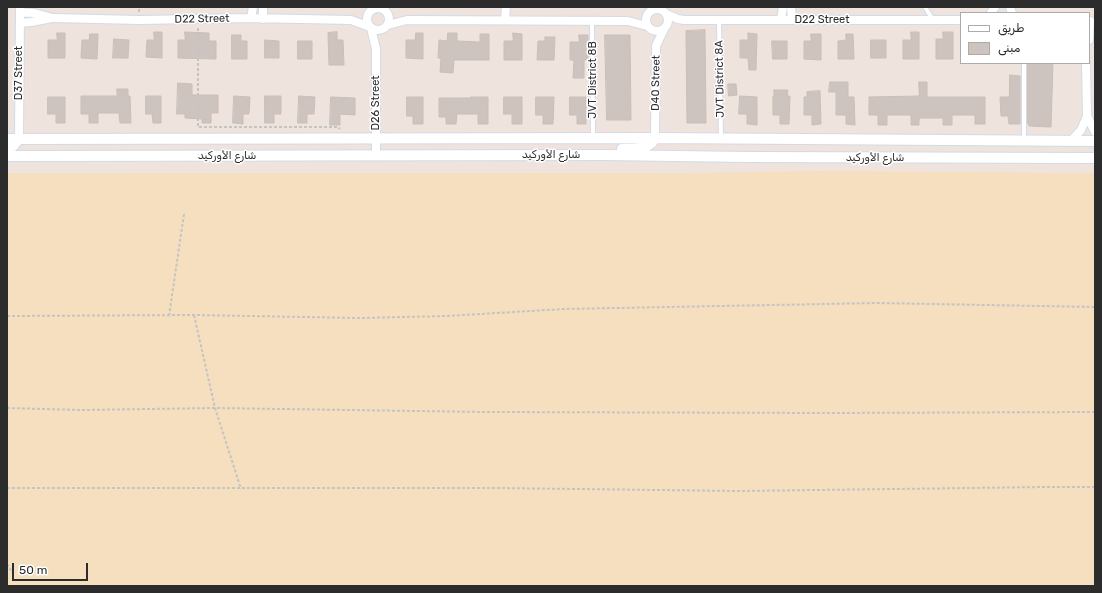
<!DOCTYPE html>
<meta charset="utf-8">
<style>
body{margin:0}
#map{position:relative;width:1102px;height:593px;overflow:hidden;background:#efe3dd;font-family:Rubik,"Noto Sans Arabic",sans-serif}
canvas{display:block}
.frame{position:absolute;inset:0;border:8px solid #2c2c2c;pointer-events:none}
.legend{position:absolute;left:960px;top:12px;width:130px;height:52px;box-sizing:border-box;background:#fff;border:1px solid #ababab;margin:0;padding:5px 7px;list-style:none;font-size:12px;color:#2c2c2c}
.legend li{display:flex;align-items:center;gap:8px;height:20px}
.legend b{width:20px;border:1px solid #ababab}
.scale{position:absolute;left:12px;top:563px;width:76px;height:18px;box-sizing:border-box;border:2px solid #2c2c2c;border-top:0;padding-left:5px;font-size:12px;line-height:14px;white-space:nowrap;color:#2c2c2c;-webkit-text-stroke:3px #fff;paint-order:stroke}
</style>
<div id="map">
<canvas width="1102" height="593"></canvas>
<div class="frame"></div>
<ul class="legend">
<li><b style="height:5px;background:#fff"></b>طريق</li>
<li><b style="height:11px;background:#cdc4c0"></b>مبنى</li>
</ul>
<div class="scale">50 m</div>
</div>
<script>
const context = document.querySelector('canvas').getContext('2d');
context.lineJoin = 'round';
function fillPath(path, color) { context.fillStyle = color; context.fill(path, 'evenodd'); }
function stroke(path, color, width, dash) { context.strokeStyle = color; context.lineWidth = width; context.lineCap = dash ? 'butt' : 'round'; context.setLineDash(dash || []); context.stroke(path); }
function drawText(font, color, halo, rows, align = 'center') {
  context.font = font + ' Rubik,"Noto Sans Arabic",sans-serif'; context.lineWidth = 3; context.setLineDash([]); context.textBaseline = 'middle'; context.strokeStyle = halo; context.fillStyle = color; for (const [text, x, y, turn = 0] of rows) {
    context.save(); context.translate(x, y); context.rotate((+turn || 0) * Math.PI / 180); context.textAlign = isNaN(turn) ? turn : align; if (halo) context.strokeText(text, 0, 0); context.fillText(text, 0, 0); context.restore();
  }
}
const sand = new Path2D(`
 M818,171L1095,173V586H7V173H688Z`);
const building = new Path2D(`
 M705,30L706,123H687L686,31Z
 M154,32H162V58L146,57L147,40H154Z
 M185,32L209,33V41H216V59L178,58V40H185Z
 M337,32V40H343L344,65H329L328,33Z
 M911,32H919V59H903V40H911Z
 M943,32H953V59H936V39H943Z
 M57,33H65V58H48V40H57Z
 M416,33H423V59L406,58V40H415Z
 M448,33H457V41L480,42V34H489V60H454L453,73L440,72L441,58H438L439,40L447,41Z
 M513,33L522,34V60H504V41H513Z
 M748,33L757,34L756,70H749L748,58H740V40H748Z
 M90,34H98L97,59L81,58L82,40H89Z
 M811,34H821V60L804,59V41H811Z
 M846,34H853L854,59H838V41L846,40Z
 M232,35H241V41H247V59H232Z
 M579,35H588V60H584V78H573L574,60H570V42H579Z
 M605,35H630L631,120H607Z
 M545,37H555L554,60H537L538,41H545Z
 M114,39L129,40L128,58H113Z
 M265,40L279,41V58H265Z
 M871,40H886V58H871Z
 M298,41H312V59H298Z
 M772,41H787V59H773Z
 M1028,63H1053L1051,127L1029,126V124H1028Z
 M1010,75L1020,76V124H1009L1008,116H1001L1000,97H1009Z
 M830,82H848V97H854L855,125L846,124V115H836V92H829Z
 M919,82H927V97H985V124H975V115H952V125H943V118H919V125H911V115H887V125H878V115H869V97L919,96Z
 M178,83L192,84V95H218V113H211V123H202V119L185,118V114H177Z
 M728,84H736L737,95L729,96Z
 M117,89H128V96H130L131,123H120L119,113H98V123H89V114H81V96H117Z
 M774,90H788L787,96H790L789,124H780V115H773V96H774Z
 M820,91L821,124L812,125V115H804V97H807V92Z
 M146,96H161V123H153L152,114H146Z
 M234,96L250,97L249,114H243V124L233,123Z
 M265,96H281V114H274V123H265Z
 M299,96L315,97L314,114H307V123H298Z
 M740,96L757,97V125L747,124V114H739Z
 M48,97H65V123H56V114H48Z
 M331,97L355,98V115L340,114V125H330Z
 M407,97H423V124H413V116H407Z
 M471,97H488V124H478V114H457L456,124H446V117H439V98H471Z
 M504,97H522V124H512V114H504Z
 M536,97H554L553,124H543V115H536Z
 M570,97H586V124H577V115H570Z`);
const path = new Path2D(`
 M139,12V7
 M198,28V127H338L340,129
 M194,315L215,408L241,489
 M7,316L194,315L360,318L447,316L563,309L877,303L1095,307
 M169,316L184,214
 M7,408L82,410L215,408L484,412L828,413L1095,412
 M7,488H497L740,491L1046,487H1095
 M7,564L13,574`);
const service = new Path2D(`
 M925,7L933,20
 M719,20L721,139
 M592,21L593,138
 M1024,63V140`);
const minor = new Path2D(`
 M791,7L792,20
 M1010,7L1012,13
 M367 19a11 11 0 1 1 22 0a11 11 0 1 1-22 0Z
 M646 20a11 11 0 1 1 22 0a11 11 0 1 1-22 0Z
 M20,12L34,13L53,18L139,20L251,18L351,20L370,27
 M991,13L995,7
 M666,14L678,19L684,20H961
 M251,18L253,7
 M263,19V7
 M505,20L506,7
 M781,20L783,7
 M20,23L31,22L52,18
 M388,25L407,20L628,21L647,26
 M371,28L376,49V156
 M1089,40L1090,21
 M1086,63L1087,116L1095,132
 M655,138L656,46L664,29
 M19,139L20,8
 M1071,141L1081,130L1087,116`);
const tertiary = new Path2D(`
 M7,139L655,138L1095,141
 M7,148L13,146L19,139
 M622,149C634,148 649,151 655,138
 M7,156L605,155L749,157L1095,158`);
const streetNames = [
 ["D22 Street",202,19,-1],
 ["D22 Street",822,20],
 ["D37 Street",19,73,-90],
 ["JVT District 8A",720,79,-91],
 ["JVT District 8B",593,80,-90],
 ["D40 Street",656,83,-89],
 ["D26 Street",376,103,-90],
 ["شارع الأوركيد",551,155],
 ["شارع الأوركيد",227,156],
 ["شارع الأوركيد",875,158]
];
fillPath(sand, '#f6dfbe');
fillPath(building, '#cdc4c0');
stroke(building, '#cbbeb6', 1);
stroke(service, '#d2dbe6', 6);
stroke(minor, '#d2dbe6', 10);
stroke(tertiary, '#d2dbe6', 12);
stroke(path, '#c4c4c4', 2, [3, 2]);
stroke(service, '#fff', 4);
stroke(minor, '#fff', 8);
stroke(tertiary, '#fff', 10);
drawText('11px', '#2c2c2c', '#fff', streetNames);
</script>
